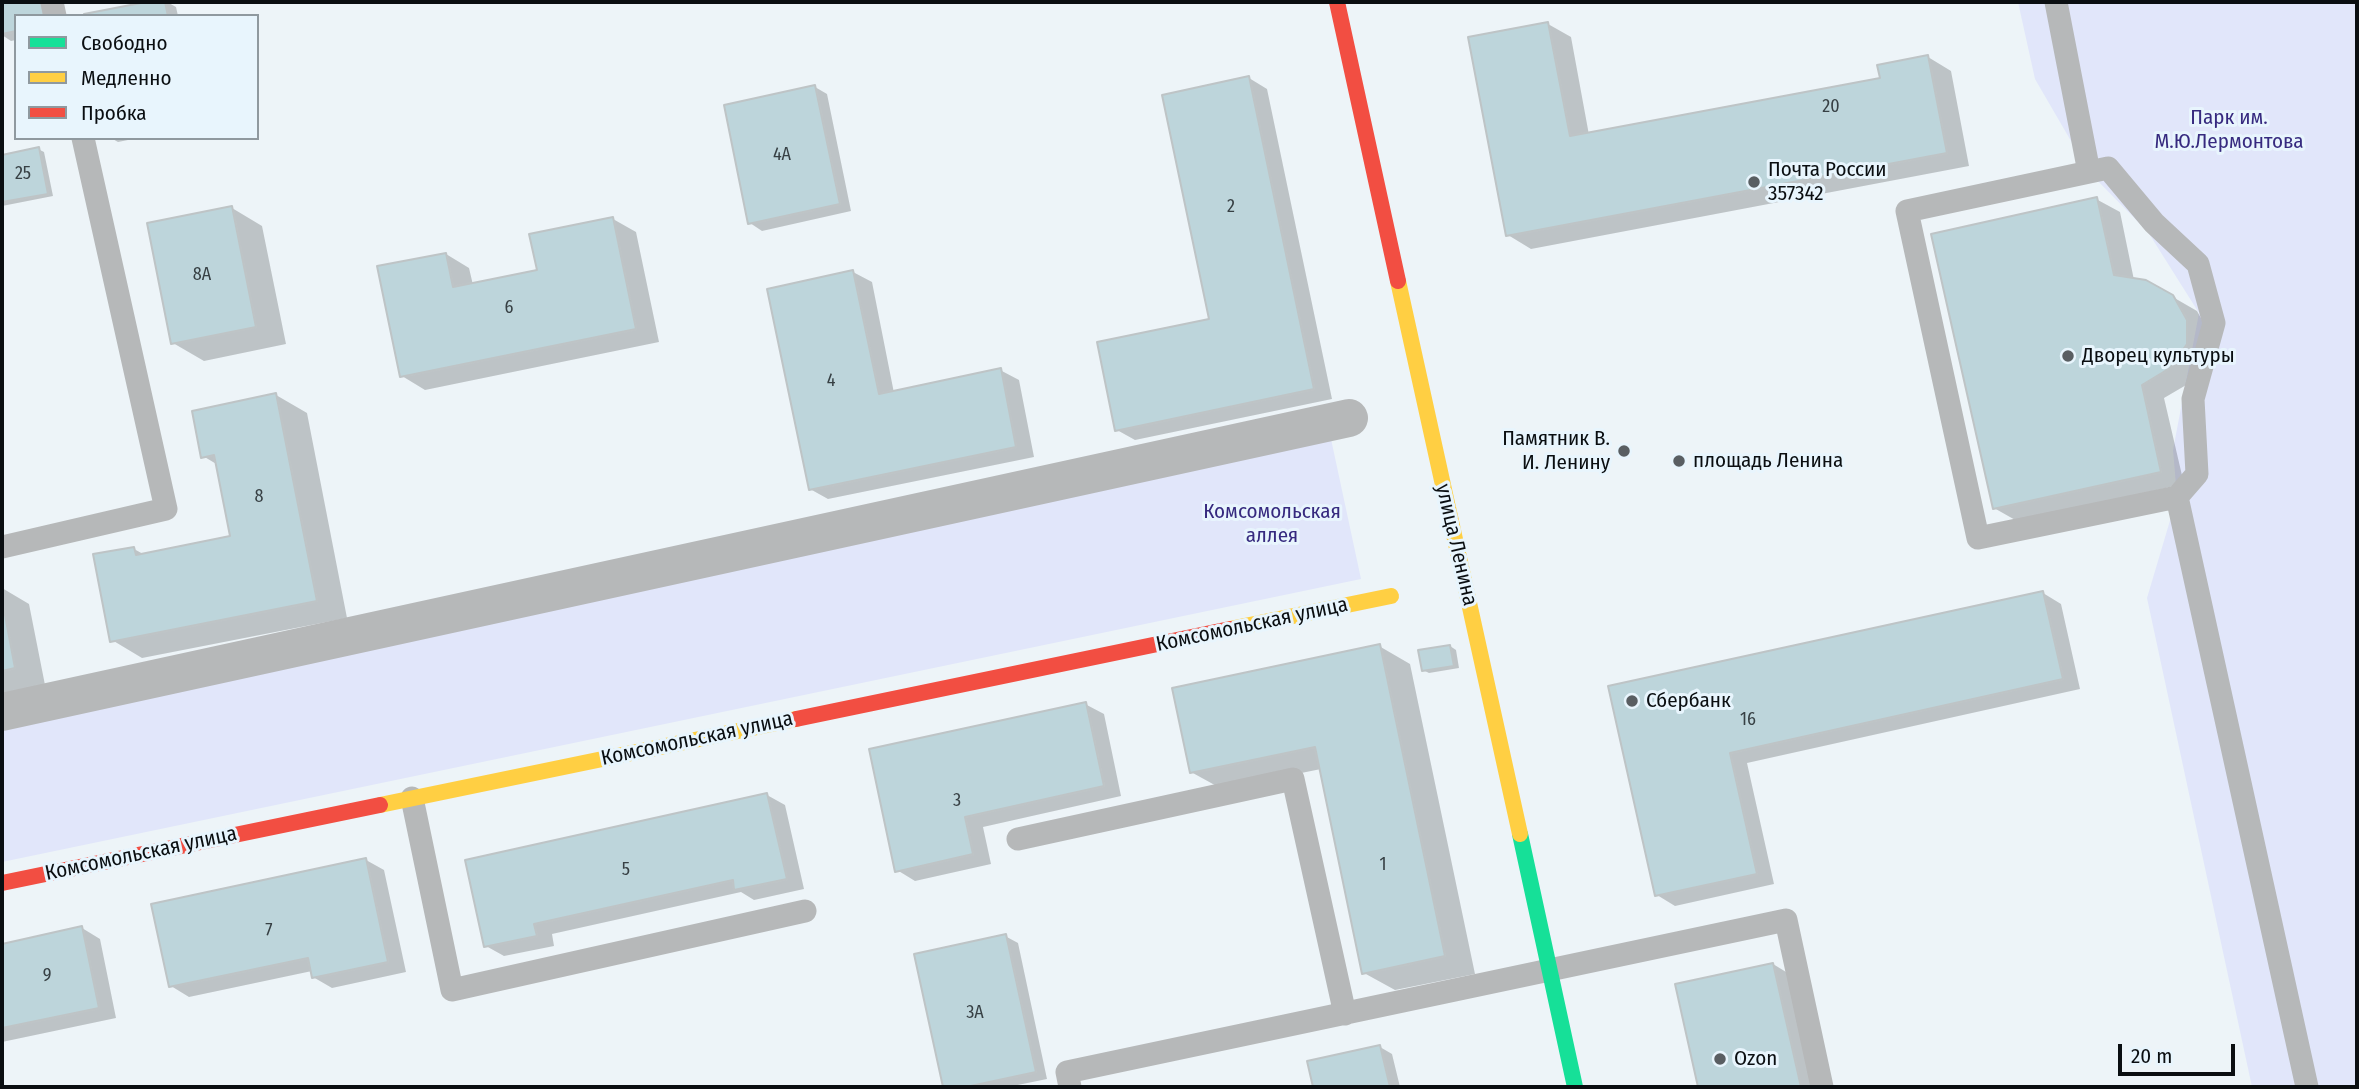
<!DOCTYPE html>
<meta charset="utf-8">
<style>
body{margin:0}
#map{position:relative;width:2359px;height:1089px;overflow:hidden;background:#edf4f8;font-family:"Fira Sans Condensed",sans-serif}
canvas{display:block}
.frame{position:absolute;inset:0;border:4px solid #0a0e11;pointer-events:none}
.legend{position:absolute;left:14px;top:14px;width:245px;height:126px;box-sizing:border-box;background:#e8f5fd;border:2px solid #8f999f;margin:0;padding:9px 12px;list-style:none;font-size:21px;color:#0a0e11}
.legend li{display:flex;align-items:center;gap:14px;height:35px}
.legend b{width:35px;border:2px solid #8f999f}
.scale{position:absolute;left:2118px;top:1044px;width:117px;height:32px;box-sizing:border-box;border:4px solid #0a0e11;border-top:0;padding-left:9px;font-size:21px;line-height:24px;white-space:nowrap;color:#0a0e11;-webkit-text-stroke:5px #e8f5fd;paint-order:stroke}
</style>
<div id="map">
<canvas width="2359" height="1089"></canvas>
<div class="frame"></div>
<ul class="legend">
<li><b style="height:9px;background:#16e098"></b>Свободно</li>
<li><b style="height:9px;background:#ffcf43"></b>Медленно</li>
<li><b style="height:9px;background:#f24e42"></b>Пробка</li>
</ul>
<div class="scale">20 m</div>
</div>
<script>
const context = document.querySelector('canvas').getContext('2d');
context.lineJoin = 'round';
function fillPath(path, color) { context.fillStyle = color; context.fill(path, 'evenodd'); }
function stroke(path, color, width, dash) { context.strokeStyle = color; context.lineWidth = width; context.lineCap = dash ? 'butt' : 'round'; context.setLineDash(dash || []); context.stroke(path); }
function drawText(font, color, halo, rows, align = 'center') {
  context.font = font + ' "Fira Sans Condensed",sans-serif'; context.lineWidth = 6; context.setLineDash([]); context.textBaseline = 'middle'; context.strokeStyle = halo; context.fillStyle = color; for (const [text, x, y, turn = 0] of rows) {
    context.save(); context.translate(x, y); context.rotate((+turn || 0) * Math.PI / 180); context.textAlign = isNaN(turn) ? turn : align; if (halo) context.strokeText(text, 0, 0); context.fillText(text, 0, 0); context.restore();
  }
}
const green = new Path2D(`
 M2018,2H2357V1087H2252L2147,598L2177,497L2173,450L2199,313L2148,232L2089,172L2035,79Z
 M1331,439L1361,579L2,862V730Z`);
const shadow = new Path2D(`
 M2,2H51L16,16V40L11,41L2,35Z
 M155,2H167L176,7L178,16L86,15Z
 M1548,24L1571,37L1589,135L1882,79L1928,57L1951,71L1969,166L1531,249L1508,235Z
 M1249,78L1267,89L1332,399L1135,440L1117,430L1211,321Z
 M815,87L827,94L851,211L762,231L750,223Z
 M111,138H138L118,142Z
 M38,149L44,152L53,196L2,206V156Z
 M2096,199L2120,212L2134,280L2145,281L2197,311L2210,334L2193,381L2164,398L2184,484L2017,521L1994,508Z
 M232,208L262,226L286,344L204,361L173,343Z
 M613,219L636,232L659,342L425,390L402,376L446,254L469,268L473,285L539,271Z
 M853,272L872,282L894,393L1000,370L1019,380L1034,457L828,499L810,489Z
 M276,395L307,413L347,618L142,658L112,640L134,549L145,555L232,537L218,465L203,456Z
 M2,588L29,604L45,685L2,694Z
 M2043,593L2061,604L2080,689L1747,763L1774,884L1675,906L1657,895L1610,688Z
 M1379,646L1410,664L1475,974L1395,990L1364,973L1321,769L1222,789L1191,772Z
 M1450,646L1456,650L1459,668L1429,673L1423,670Z
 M1085,704L1104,714L1121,796L983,827L991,864L915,881L897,870Z
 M767,795L785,805L804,889L754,900L741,892L552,934L554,946L504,956L486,946Z
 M366,860L384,870L406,972L332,988L313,977L312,971L189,997L171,986Z
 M82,928L100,939L116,1018L2,1042V945Z
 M1005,936L1018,943L1047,1079L1008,1087H945L916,955Z
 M1773,964L1791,975L1816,1087H1700L1677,985Z
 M1380,1047L1392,1054L1400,1087H1315L1310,1063Z`);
const building = new Path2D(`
 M2,2H41L44,16H16V31L2,34Z
 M146,2H165L168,16H84V14Z
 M1548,22L1570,136L1880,78L1877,65L1928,55L1947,153L1506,236L1468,37Z
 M1249,76L1314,389L1115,431L1097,342L1209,319L1162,95Z
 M815,85L840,204L748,224L724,105Z
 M39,147L48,194L2,202V155Z
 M2097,197L2114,275L2146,280L2173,295L2187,320V344L2170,368L2142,385L2161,472L1993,509L1931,234Z
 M232,206L256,327L171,344L147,223Z
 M613,217L636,329L400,377L377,266L446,253L453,287L537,270L529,234Z
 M853,270L879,394L1001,368L1016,447L809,490L767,289Z
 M276,393L317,601L110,642L93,554L134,547L136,555L230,536L214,455L201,458L192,411Z
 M2043,591L2063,679L1730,753L1757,874L1655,896L1608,686Z
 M2,599L15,668L2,671Z
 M1380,644L1445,956L1362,974L1315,747L1190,773L1172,688Z
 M1450,645L1454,666L1422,671L1418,650Z
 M1086,702L1104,786L965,817L973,854L895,872L869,749Z
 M767,793L787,879L734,890L733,880L534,924L537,936L484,947L465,860Z
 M366,858L388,962L312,978L308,958L169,987L151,904Z
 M82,926L99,1008L2,1028V944Z
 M1006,934L1036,1072L966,1087H943L914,954Z
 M1773,963L1801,1087H1698L1675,984Z
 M1380,1045L1390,1087H1313L1307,1061Z`);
const lane = new Path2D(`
 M52,2L55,16
 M2056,2L2089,172
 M2108,168L2154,223L2198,264L2214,323L2193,399L2197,474L2177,497L1978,538L1907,211Z
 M2177,497L2307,1087
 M2,547L166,509L83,138
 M412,798L452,990L805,911
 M1018,839L1293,779L1345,1014
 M1070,1087L1067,1072L1786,920L1822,1087`);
const street = new Path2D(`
 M2,712L1349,418`);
const fast = new Path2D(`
 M1520,834L1575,1087`);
const slow = new Path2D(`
 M1398,281L1520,834
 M1230,629L1391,596
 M380,805L796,719`);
const jam = new Path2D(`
 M1337,2L1398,281
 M796,719L1230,629
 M2,883L380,805`);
const markers = [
 [1754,182,7,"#595e62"],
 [2068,356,7,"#595e62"],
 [1624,451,7,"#595e62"],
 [1679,461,7,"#595e62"],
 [1632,701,7,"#595e62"],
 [1720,1059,7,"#595e62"]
];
const numberNames = [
 ["20",1831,107],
 ["4А",782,155],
 ["25",23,174],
 ["2",1231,207],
 ["8А",202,275],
 ["6",509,308],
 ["4",831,381],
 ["8",259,497],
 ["16",1748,720],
 ["3",957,801],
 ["1",1383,865],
 ["5",626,870],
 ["7",269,931],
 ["9",47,976],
 ["3А",975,1013]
];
const parkNames = [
 ["Парк им.",2229,118],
 ["М.Ю.Лермонтова",2229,142],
 ["Комсомольская",1272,512],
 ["аллея",1272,536]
];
const poiNames = [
 ["Почта России",1768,170],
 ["357342",1768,194],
 ["Дворец культуры",2082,356],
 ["Памятник В.",1610,439,"right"],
 ["И. Ленину",1610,463,"right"],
 ["площадь Ленина",1693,461],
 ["Сбербанк",1646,701],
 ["Ozon",1734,1059]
];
const streetNames = [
 ["улица Ленина",1456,545,77],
 ["Комсомольская улица",1252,625,-12],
 ["Комсомольская улица",697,739,-12],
 ["Комсомольская улица",141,854,-12]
];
fillPath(green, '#e1e6fa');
fillPath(shadow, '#0003');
fillPath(building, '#bdd5db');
stroke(building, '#bec4c6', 2);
stroke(lane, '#b6b8b9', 23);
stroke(street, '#b6b8b9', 38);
stroke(fast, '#16e098', 16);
stroke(slow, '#ffcf43', 16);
stroke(jam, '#f24e42', 16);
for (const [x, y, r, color] of markers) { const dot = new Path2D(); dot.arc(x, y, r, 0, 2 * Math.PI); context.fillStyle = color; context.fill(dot); stroke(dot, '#e8f5fd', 2.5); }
drawText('18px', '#374044', null, numberNames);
drawText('21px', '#362a7f', '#e8f5fd', parkNames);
drawText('21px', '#0a0e11', '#e8f5fd', poiNames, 'left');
drawText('21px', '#0a0e11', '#e8f5fd', streetNames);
</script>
